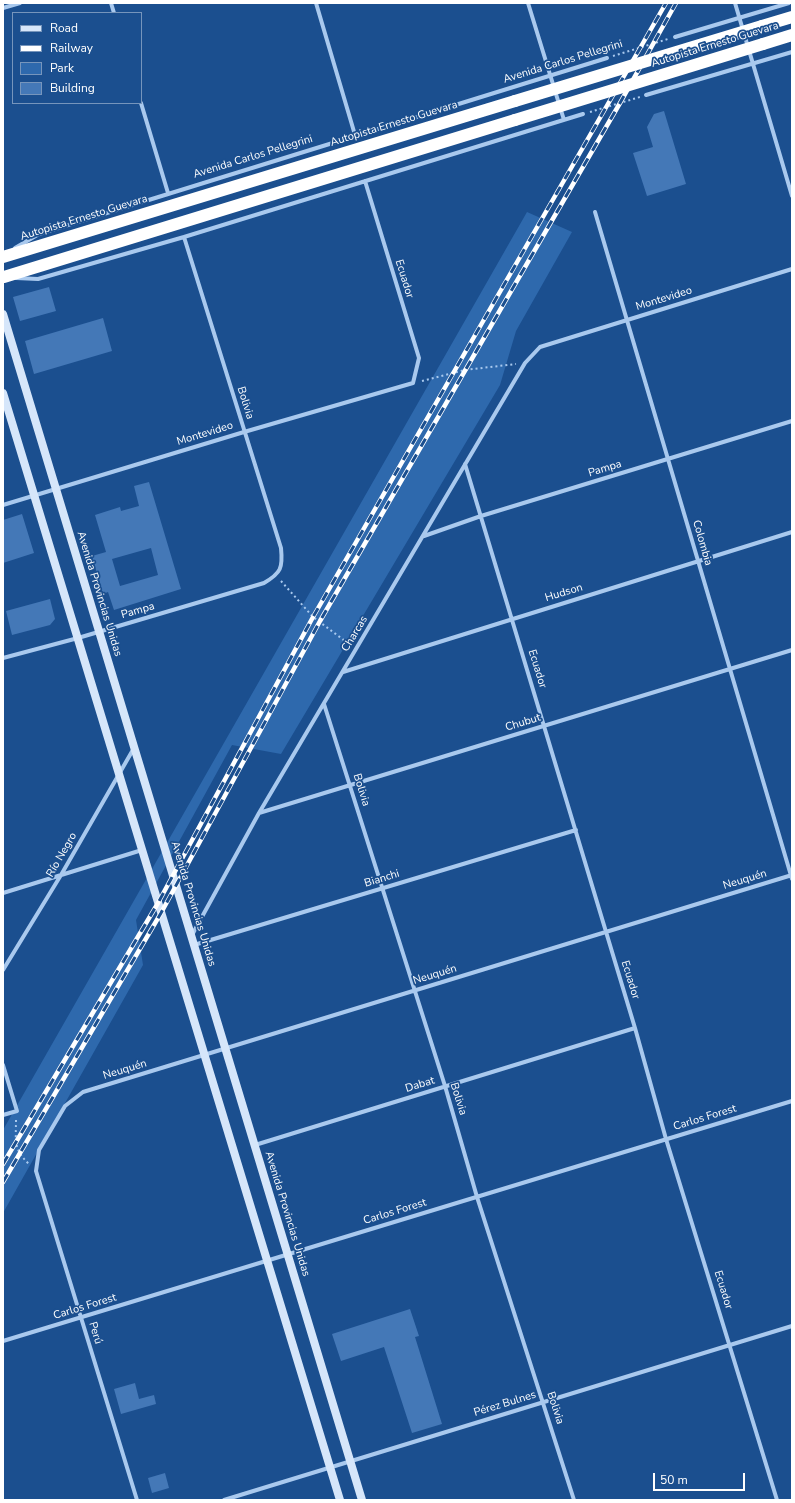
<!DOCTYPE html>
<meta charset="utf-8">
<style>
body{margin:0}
#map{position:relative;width:795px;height:1503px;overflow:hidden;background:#1b4f8f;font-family:"Nunito Sans",sans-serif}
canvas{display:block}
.frame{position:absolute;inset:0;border:4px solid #fff;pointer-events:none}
.legend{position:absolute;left:12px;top:12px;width:130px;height:92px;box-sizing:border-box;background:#1b4f8f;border:1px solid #7695bc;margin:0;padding:5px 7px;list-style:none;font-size:12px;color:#fff}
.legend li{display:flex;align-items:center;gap:8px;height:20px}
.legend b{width:20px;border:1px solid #7695bc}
.scale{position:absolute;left:653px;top:1473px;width:92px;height:18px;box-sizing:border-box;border:2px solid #fff;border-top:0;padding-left:5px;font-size:12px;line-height:14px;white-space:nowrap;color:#fff;-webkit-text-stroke:3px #1b4f8f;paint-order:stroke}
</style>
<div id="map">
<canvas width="795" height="1503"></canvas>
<div class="frame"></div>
<ul class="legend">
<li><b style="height:5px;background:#d6e6fa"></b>Road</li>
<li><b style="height:5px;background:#fff"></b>Railway</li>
<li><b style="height:11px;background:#2e69ad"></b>Park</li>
<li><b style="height:11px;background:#4478b7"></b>Building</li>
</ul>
<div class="scale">50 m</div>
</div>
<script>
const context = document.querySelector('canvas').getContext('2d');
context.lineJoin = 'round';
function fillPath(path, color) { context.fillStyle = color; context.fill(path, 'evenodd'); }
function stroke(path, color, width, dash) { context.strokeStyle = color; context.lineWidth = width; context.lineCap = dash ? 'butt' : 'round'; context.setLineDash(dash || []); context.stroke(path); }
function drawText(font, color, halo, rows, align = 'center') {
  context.font = font + ' "Nunito Sans",sans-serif'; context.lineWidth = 3.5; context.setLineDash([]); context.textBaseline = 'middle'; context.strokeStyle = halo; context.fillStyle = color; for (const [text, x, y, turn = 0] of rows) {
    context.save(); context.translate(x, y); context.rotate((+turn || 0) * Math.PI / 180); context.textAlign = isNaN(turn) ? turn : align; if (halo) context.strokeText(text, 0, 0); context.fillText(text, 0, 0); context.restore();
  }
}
const green = new Path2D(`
 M527,212L572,232L516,331L500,385L281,754L232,745L136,920L143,965L3,1213V1130Z`);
const building = new Path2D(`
 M664,111L686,184L647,196L633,153L653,147L647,127L654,114Z
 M49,287L56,311L20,321L13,297Z
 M103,318L112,351L34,374L25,341Z
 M149,482L181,589L114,610L108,592L103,594L92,556L106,552L95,515L120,507L121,511L139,506L134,486ZM151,548L158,575L120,586L112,559Z
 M22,514L34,553L3,563V520Z
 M50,599L55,619L50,625L12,635L6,611Z
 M410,1309L419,1336L415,1337L442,1424L412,1433L384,1347L341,1361L332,1334Z
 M135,1383L139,1399L154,1395L156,1404L121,1414L114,1389Z
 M165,1473L169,1488L152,1493L148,1478Z`);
const path = new Path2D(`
 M613,56L668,39
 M590,112L640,97
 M422,381L465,370L516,364
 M281,581L313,617L349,644
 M16,1120C16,1141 13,1149 29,1164`);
const street = new Path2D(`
 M111,3L114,13
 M316,3L355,135
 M528,3L564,120
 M735,3L792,196
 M3,8L20,3
 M675,37L789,3
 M646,95L792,52
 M141,103L168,193
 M595,212L792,879
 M15,248L39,234L607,58
 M16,278L38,279L184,237L583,114
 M465,464L635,1028L666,1139L777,1500
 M3,505L244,432L413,383L419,358L365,181
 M424,536L481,516L792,421
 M3,658L78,638L264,583C281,573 283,568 281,548L184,237
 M343,672L792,532
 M324,704L445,1086L477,1197L574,1500
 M259,813L792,650
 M3,893L142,850
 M192,935L259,813L525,363L540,347L792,269
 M194,945L576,830
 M3,970L61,875L134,748
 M3,1065L17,1111L3,1115
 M255,1145L635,1028
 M3,1341L792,1101
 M137,1500L36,1171L39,1150L65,1106L83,1092L792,875
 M224,1500L792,1326`);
const secondary = new Path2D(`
 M3,314L362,1500
 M3,393L340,1500`);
const highway = new Path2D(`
 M762,26L792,17
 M763,44L792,35
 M3,257L515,101
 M4,277L515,120`);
const rail = new Path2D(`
 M3,1164L158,903L313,617L666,3
 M3,1182L161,913L320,621L620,103L676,3`);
const highwayBridge = new Path2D(`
 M515,101L762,26
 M515,120L763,44`);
const streetNames = [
 ["Autopista Ernesto Guevara",715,45,-17],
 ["Avenida Carlos Pellegrini",563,62,-17],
 ["Autopista Ernesto Guevara",394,124,-17],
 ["Avenida Carlos Pellegrini",253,157,-17],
 ["Autopista Ernesto Guevara",84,218,-17],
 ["Ecuador",404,279,73],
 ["Montevideo",664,299,-17],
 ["Bolivia",245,403,73],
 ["Montevideo",205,434,-17],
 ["Pampa",605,469,-17],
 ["Colombia",702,543,74],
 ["Hudson",564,593,-17],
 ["Avenida Provincias Unidas",99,594,73],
 ["Pampa",138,611,-16],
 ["Charcas",355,634,-59],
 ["Ecuador",537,669,73],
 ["Chubut",523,723,-17],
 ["Bolivia",361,790,73],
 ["Río Negro",62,855,-60],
 ["Bianchi",382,879,-17],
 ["Neuquén",745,880,-17],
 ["Avenida Provincias Unidas",193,904,73],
 ["Neuquén",435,975,-17],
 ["Ecuador",630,980,73],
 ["Neuquén",125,1070,-17],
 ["Dabat",420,1085,-17],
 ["Bolivia",458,1099,73],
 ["Carlos Forest",705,1118,-17],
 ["Carlos Forest",395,1212,-17],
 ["Avenida Provincias Unidas",287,1214,73],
 ["Ecuador",723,1290,73],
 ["Carlos Forest",85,1307,-17],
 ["Perú",95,1333,73],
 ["Pérez Bulnes",505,1404,-17],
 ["Bolivia",555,1408,72]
];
fillPath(green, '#2e69ad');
fillPath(building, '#4478b7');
stroke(path, '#a9c9ee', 2, [2, 3]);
stroke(street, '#a9c9ee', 4);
stroke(secondary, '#d6e6fa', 8);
stroke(highway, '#fff', 12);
stroke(rail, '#fff', 4.5);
stroke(rail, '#1b4f8f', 3, [9]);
stroke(highwayBridge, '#fff', 12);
drawText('11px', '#fff', '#1b4f8f', streetNames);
</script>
